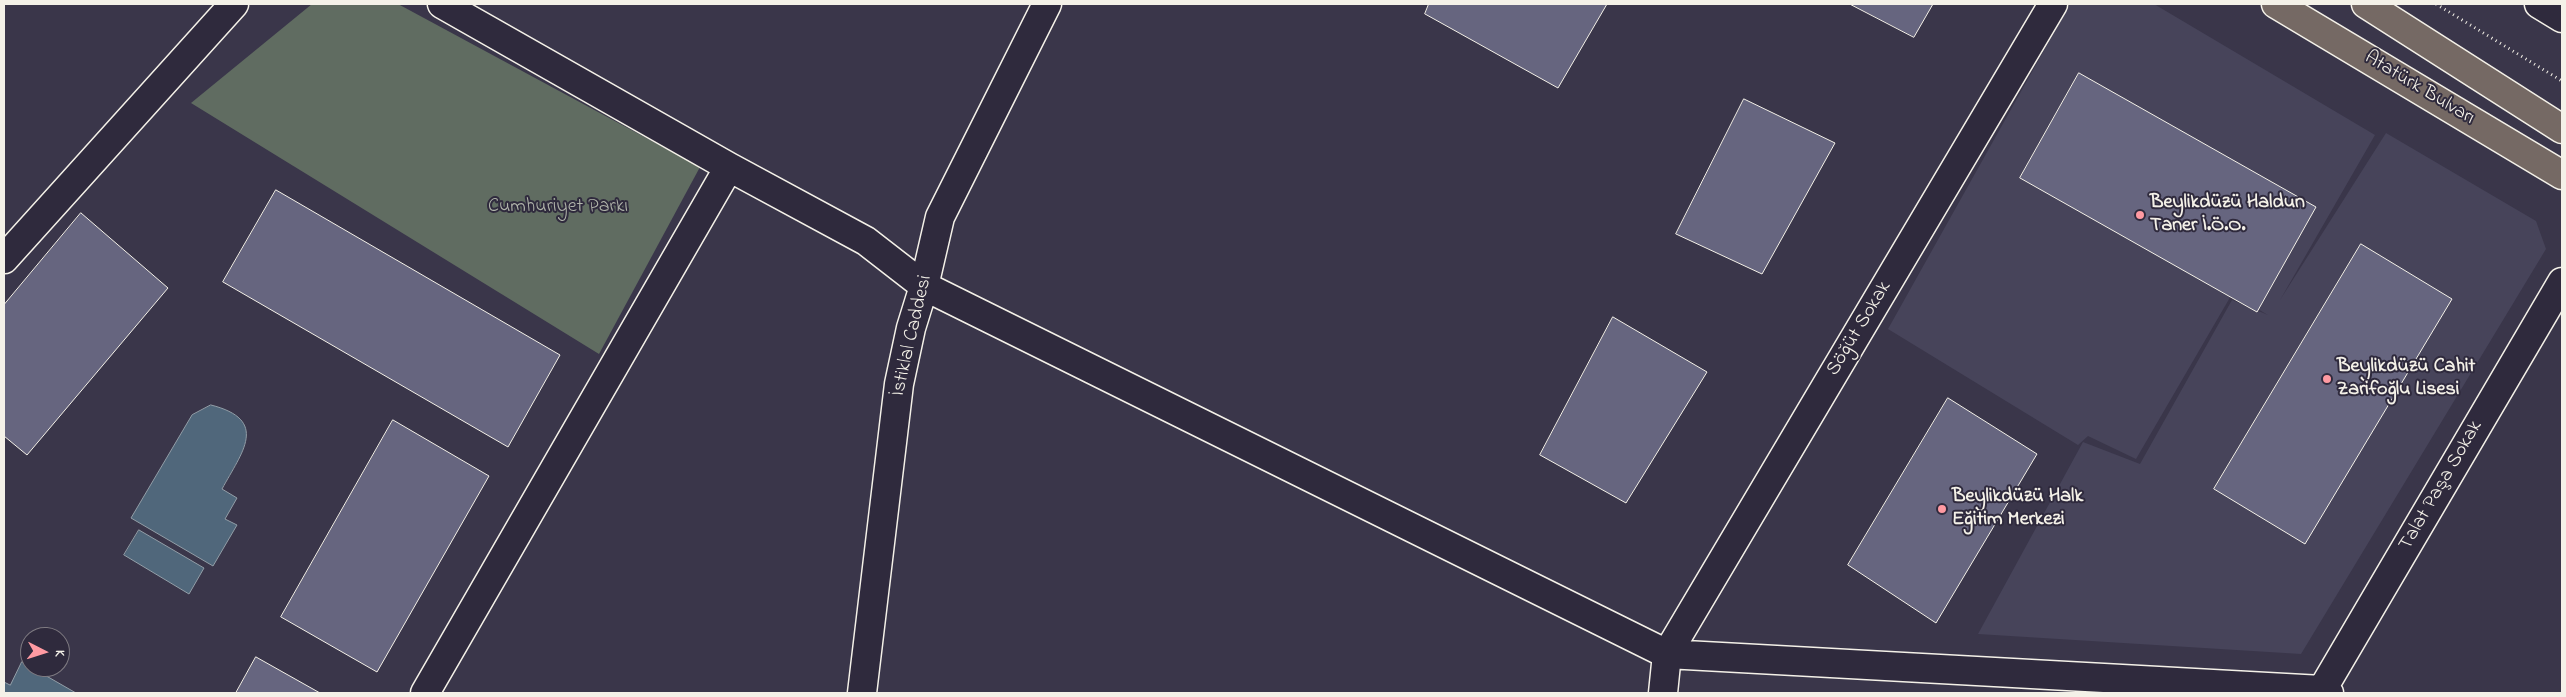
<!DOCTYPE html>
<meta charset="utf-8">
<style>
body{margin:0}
#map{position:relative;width:2566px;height:697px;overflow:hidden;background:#3a364a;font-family:"Indie Flower",sans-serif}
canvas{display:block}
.frame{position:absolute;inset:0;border:5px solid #f4f1e8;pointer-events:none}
.north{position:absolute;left:20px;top:627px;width:50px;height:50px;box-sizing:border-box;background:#2f2a3d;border:1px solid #7e7a81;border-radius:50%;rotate:95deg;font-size:14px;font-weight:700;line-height:20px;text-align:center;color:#f4f1e8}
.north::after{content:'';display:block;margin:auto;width:18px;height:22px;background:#ff9aa2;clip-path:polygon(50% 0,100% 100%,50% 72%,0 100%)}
</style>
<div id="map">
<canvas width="2566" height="697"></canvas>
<div class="frame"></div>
<div class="north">K</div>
</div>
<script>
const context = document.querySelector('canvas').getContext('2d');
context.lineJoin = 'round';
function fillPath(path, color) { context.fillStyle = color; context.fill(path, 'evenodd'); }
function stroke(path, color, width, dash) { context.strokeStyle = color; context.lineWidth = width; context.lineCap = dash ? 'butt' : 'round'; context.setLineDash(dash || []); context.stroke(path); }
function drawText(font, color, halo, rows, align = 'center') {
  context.font = font + ' "Indie Flower",sans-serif'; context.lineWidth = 4; context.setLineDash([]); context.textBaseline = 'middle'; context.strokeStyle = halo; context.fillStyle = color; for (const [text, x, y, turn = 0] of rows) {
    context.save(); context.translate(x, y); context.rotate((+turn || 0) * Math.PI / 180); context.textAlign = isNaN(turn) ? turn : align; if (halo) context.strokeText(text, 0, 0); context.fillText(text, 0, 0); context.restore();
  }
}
const built = new Path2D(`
 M2070,4H2154L2375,135L2280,300L2386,133L2536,221L2546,249L2301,654L1978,634L2083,442L2140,464L2232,300L2268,315L2232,294L2136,459L2088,436L2078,445L1888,329Z`);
const green = new Path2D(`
 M312,4H398L700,167L599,354L191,103Z`);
const water = new Path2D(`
 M211,405C270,420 242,452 222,489L237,498L225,519L237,525L213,566L131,518L192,415Z
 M139,530L204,568L189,594L124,555Z
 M22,662L76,693H4V682L10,685Z`);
const building = new Path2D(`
 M1429,4H1607L1558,88L1425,14Z
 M1850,4H1933L1914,37Z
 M2079,73L2316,207L2257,312L2020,178Z
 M1744,99L1835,143L1762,274L1676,234Z
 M276,190L560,355L508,447L223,282Z
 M81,213L168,288L27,455L4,436V305Z
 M2361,244L2452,299L2305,544L2214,489Z
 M1613,317L1707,372L1626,503L1540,455Z
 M1948,398L2037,454L1936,623L1848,565Z
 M393,420L489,476L377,672L281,617Z
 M256,657L320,693H236Z`);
const path = new Path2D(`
 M2436,4L2562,81`);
const street = new Path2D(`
 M442,4L729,167L866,241L924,286L1667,654L2322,690L2329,693
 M4,259L234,4
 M2322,690L2562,282
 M425,693L729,167
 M862,693L899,384L911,328L924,286L940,217L1047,4
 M1663,693L1667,654L2053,4`);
const secondary = new Path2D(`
 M2539,4L2562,18`);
const primary = new Path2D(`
 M2276,4L2562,175
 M2366,4L2562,129`);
const markers = [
 [2140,215,5,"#ff9aa2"],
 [2327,379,5,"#ff9aa2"],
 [1942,509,5,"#ff9aa2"]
];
const streetNames = [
 ["Atatürk Bulvarı",2419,89,31],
 ["Söğüt Sokak",1860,329,-59],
 ["İstiklal Caddesi",913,336,-77],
 ["Talat Paşa Sokak",2442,486,-60]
];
const poiNames = [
 ["Beylikdüzü Haldun",2150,204],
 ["Taner İ.Ö.O.",2150,227],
 ["Beylikdüzü Cahit",2337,368],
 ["Zarifoğlu Lisesi",2337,391],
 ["Beylikdüzü Halk",1952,498],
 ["Eğitim Merkezi",1952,521]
];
const parkNames = [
 ["Cumhuriyet Parkı",558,208]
];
fillPath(built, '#47445a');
fillPath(green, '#606c61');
fillPath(water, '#50677b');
stroke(water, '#929ea7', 1);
fillPath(building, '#66657f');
stroke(building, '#f4f1e8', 1);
stroke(street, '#f4f1e8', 31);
stroke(secondary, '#f4f1e8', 31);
stroke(primary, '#f4f1e8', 31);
stroke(path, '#f4f1e8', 3, [1, 4]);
stroke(street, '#2f2a3d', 28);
stroke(secondary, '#2f2a3d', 28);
stroke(primary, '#756964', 28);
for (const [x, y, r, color] of markers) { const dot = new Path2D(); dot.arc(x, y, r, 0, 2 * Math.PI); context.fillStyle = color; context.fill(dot); stroke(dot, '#2f2a3d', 2); }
drawText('20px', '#f4f1e8', '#2f2a3d', streetNames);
drawText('bold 20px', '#f4f1e8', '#2f2a3d', poiNames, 'left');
drawText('20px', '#b1b5ab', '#2f2a3d', parkNames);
</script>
